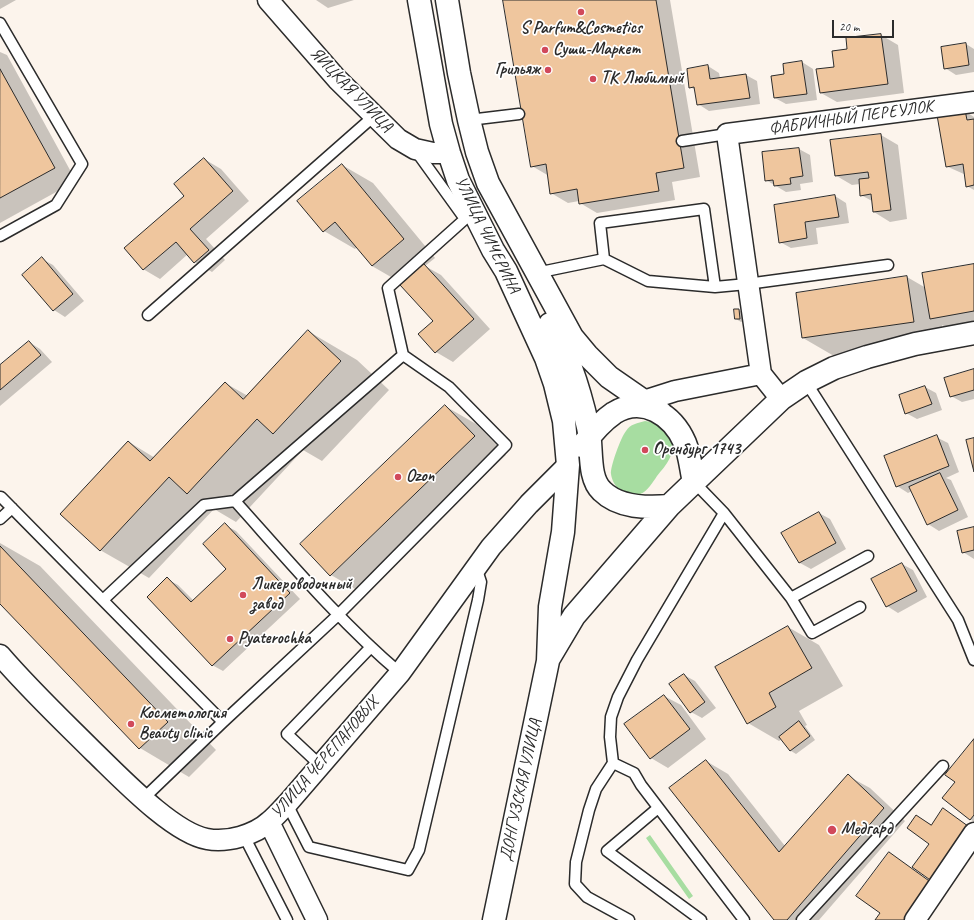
<!DOCTYPE html>
<meta charset="utf-8">
<style>
body{margin:0}
#map{position:relative;width:974px;height:920px;overflow:hidden;background:#fcf4ec;font-family:Caveat,sans-serif}
canvas{display:block}
.scale{position:absolute;left:832px;top:20px;width:62px;height:18px;box-sizing:border-box;border:2px solid #2b2b2b;border-top:0;padding-left:5px;font-size:12px;line-height:14px;white-space:nowrap;color:#2b2b2b;-webkit-text-stroke:3px #fff;paint-order:stroke}
</style>
<div id="map">
<canvas width="974" height="920"></canvas>
<div class="scale">20 m</div>
</div>
<script>
const context = document.querySelector('canvas').getContext('2d');
context.lineJoin = 'round';
function fillPath(path, color) { context.fillStyle = color; context.fill(path, 'evenodd'); }
function stroke(path, color, width, dash) { context.strokeStyle = color; context.lineWidth = width; context.lineCap = dash ? 'butt' : 'round'; context.setLineDash(dash || []); context.stroke(path); }
function drawText(font, color, halo, rows, align = 'center') {
  context.font = font + ' Caveat,sans-serif'; context.lineWidth = 3.5; context.setLineDash([]); context.textBaseline = 'middle'; context.strokeStyle = halo; context.fillStyle = color; for (const [text, x, y, turn = 0] of rows) {
    context.save(); context.translate(x, y); context.rotate((+turn || 0) * Math.PI / 180); context.textAlign = isNaN(turn) ? turn : align; if (halo) context.strokeText(text, 0, 0); context.fillText(text, 0, 0); context.restore();
  }
}
const green = new Path2D(`
 M645,421L657,423L672,438C675,455 667,464 657,476C653,482 647,492 640,494C626,499 613,488 611,474C610,467 621,437 626,431C630,424 638,423 645,421Z
 M650,835L693,896L689,899L646,838Z`);
const shadow = new Path2D(`
 M0,0H16L0,9Z
 M316,0H354L328,8Z
 M504,0H670L700,177L672,182L675,200L597,213L580,203L579,201L568,203L551,193L549,176L532,166Z
 M881,35L898,45L904,93L837,102L821,93L835,68L848,50Z
 M966,44L974,49V72L956,75L945,68Z
 M0,52L7,55L76,181L0,223Z
 M802,62L813,69L817,100L786,104L775,98L785,75Z
 M708,66L719,73L720,78L746,75L757,81L760,104L709,111L698,104L696,90L690,87Z
 M965,111L974,117V190L967,186L966,175L946,166Z
 M881,135L898,145L907,219L890,222L874,212L872,201L861,195L860,184L852,185L835,175L831,141Z
 M799,149L810,155L813,182L800,184L801,190L786,192L766,180Z
 M204,159L221,169L249,201L206,239L225,260L212,272L195,262L188,254L160,279L143,269Z
 M342,165L373,183L435,258L425,266L441,275L490,329L453,362L436,352L420,335L435,321L403,284L372,266L357,247L355,249L324,231Z
 M835,196L846,203L849,223L816,228L818,244L791,248L780,242Z
 M42,259L53,265L84,301L65,317L54,310L23,275Z
 M974,265V334L962,336L942,325L944,339L834,356L803,338L907,277L926,288Z
 M739,310L744,313L745,321L741,322L736,319Z
 M308,331L357,360L389,390L322,461L303,450L236,522L214,509L149,578L100,550L129,442L155,458L225,383L248,396Z
 M29,342L40,349L52,362L0,406V367Z
 M974,370V399L962,402L951,396Z
 M925,387L936,393L942,410L917,419L906,413Z
 M445,406L476,424L506,455L362,593L331,575Z
 M936,437L948,443L959,472L946,478L951,480L968,517L939,531L928,524L912,491L908,493L897,486Z
 M819,513L830,519L846,549L811,569L800,563L783,533Z
 M225,525L236,531L300,599L223,671L212,665L167,579L178,585L194,601L228,569Z
 M974,528V559L963,552Z
 M0,543L40,566L216,750L189,777L140,748L0,602Z
 M902,564L913,570L927,597L898,613L887,606L873,580Z
 M788,627L819,645L843,686L799,711L807,725L805,726L815,740L796,754L791,751L782,739L779,741L748,723Z
 M684,675L695,681L716,708L702,718L691,712Z
 M664,696L681,705L706,739L668,768L651,758Z
 M974,741V822L970,819L957,782Z
 M706,761L728,774L785,846L848,776L870,788L905,821L819,920H775Z
 M944,810L974,830L930,844L917,816L932,825Z
 M889,853L943,891L876,920L881,913Z`);
const building = new Path2D(`
 M503,0H656L684,168L656,173L659,191L579,204L577,189L550,194L546,164L531,167Z
 M881,34L888,84L820,93L816,69L834,67L832,51L847,49L846,38Z
 M966,43L969,65L944,69L941,47Z
 M802,61L807,94L774,98L771,76L784,74L783,64Z
 M708,65L710,79L746,74L750,98L697,105L694,87L689,88L687,69Z
 M0,69L55,168L0,198Z
 M965,110L967,120L974,119V185L966,187L963,164L946,167L937,115Z
 M881,134L891,210L873,212L871,194L860,196L859,179L869,178L868,172L835,176L830,140Z
 M799,148L803,176L790,178L791,184L774,186L773,180L765,181L762,152Z
 M204,158L233,191L190,229L209,250L194,263L176,242L143,270L124,248L184,196L174,184Z
 M342,164L404,239L372,266L335,222L323,232L297,201Z
 M835,195L839,217L805,222L807,238L779,243L774,205Z
 M42,257L73,294L53,311L22,275Z
 M424,264L474,319L435,353L418,334L433,321L400,285Z
 M974,264V311L930,319L922,273Z
 M907,276L914,322L802,338L796,293Z
 M734,309H739L740,319H735Z
 M308,330L341,361L273,434L257,419L187,494L169,477L100,551L60,514L128,441L150,461L225,382L243,399Z
 M29,341L41,355L0,390V365Z
 M974,369V390L950,397L944,378Z
 M925,386L932,404L905,414L899,395Z
 M445,405L475,436L330,576L300,544Z
 M937,435L949,466L896,487L884,456Z
 M974,438V472L966,440Z
 M940,473L958,510L927,525L909,487Z
 M819,512L836,543L799,563L781,533Z
 M225,523L290,593L212,666L147,597L167,577L191,602L226,569L203,544Z
 M974,527V550L962,553L957,531Z
 M0,546L168,722L139,749L0,604Z
 M902,563L917,591L886,607L871,579Z
 M788,626L812,668L769,693L776,707L747,724L715,667Z
 M684,674L705,702L690,713L669,684Z
 M664,695L690,729L650,759L624,724Z
 M799,721L810,736L790,751L779,737Z
 M974,739V815L970,820L942,798L955,782L945,775Z
 M706,760L779,852L848,774L884,808L787,920H774L669,788Z
 M943,808L972,829L933,882L912,867L929,844L907,828L916,815L931,825Z
 M889,852L932,883L906,920H875L880,913L856,896Z`);
const lane = new Path2D(`
 M0,23L82,164L56,205L0,236
 M469,120L519,114
 M682,141L727,134
 M416,151L465,219
 M604,259L600,223L704,209L715,287
 M536,273L604,259L648,281L715,287L747,284L888,265
 M148,315L374,116
 M806,382L958,620L974,660
 M694,482L724,513L791,598L812,633L860,607
 M1,497L223,722
 M235,501C288,560 339,621 400,673
 M0,519L12,508
 M791,598L868,556
 M104,599L204,505L235,501L403,355L388,288L465,219L474,213
 M613,763L634,773L641,785L744,920
 M320,765L287,734L370,648
 M143,799L223,722L338,615L506,445L449,387L403,355
 M287,804L309,847L408,870L419,850L478,600L481,582L476,567
 M658,808L607,851L701,920
 M244,836L287,920
 M629,920L587,897L575,884L576,862L589,810L596,789L613,763L610,737L611,717L618,697L637,660L724,513
 M802,920L943,766`);
const street = new Path2D(`
 M268,0L337,79L398,139L415,149L433,153H449
 M781,399L761,374L727,134L974,102
 M631,405L675,391L761,374
 M0,655C30,690 63,721 95,753C121,778 173,833 207,839C227,843 255,835 270,821C276,816 281,810 287,804L400,673L491,547L529,504L568,465
 M269,822L317,920
 M915,920L974,833`);
const primary = new Path2D(`
 M419,0L441,124L449,153L458,180L493,250L506,271L546,358L555,384L564,421L568,465L563,532L550,607L548,661L494,920
 M447,0L459,73L469,120L477,152L488,183L572,337L587,355L609,377L661,413
 M550,324C569,354 580,392 588,427C593,447 587,477 602,491C619,508 647,508 669,506
 M582,446C591,434 602,421 614,413C643,395 673,415 685,443C690,455 691,470 694,482
 M549,658L574,616L669,506L781,399L806,382L834,368L867,357L915,344L974,333`);
const markers = [
 [581,12,4,"#d1495b"],
 [545,50,4,"#d1495b"],
 [548,70,4,"#d1495b"],
 [593,79,4,"#d1495b"],
 [645,450,4,"#d1495b"],
 [398,477,4,"#d1495b"],
 [243,595,4,"#d1495b"],
 [230,639,4,"#d1495b"],
 [131,724,4,"#d1495b"],
 [832,830,5,"#d1495b"]
];
const poiNames = [
 ["S Parfum&Cosmetics",581,29,"center"],
 ["Суши-Маркет",553,50],
 ["Грильяж",540,70,"right"],
 ["ТК Любимый",601,79],
 ["Оренбург 1743",653,450],
 ["Ozon",406,477],
 ["Ликероводочный",251,585],
 ["завод",251,605],
 ["Pyaterochka",238,639],
 ["Косметология",139,714],
 ["Beauty clinic",139,734],
 ["Медгард",841,830]
];
const streetNames = [
 ["ЯИЦКАЯ УЛИЦА",351,90,46],
 ["ФАБРИЧНЫЙ ПЕРЕУЛОК",851,118,-8],
 ["УЛИЦА ЧИЧЕРИНА",487,235,64],
 ["УЛИЦА ЧЕРЕПАНОВЫХ",325,758,-49],
 ["ДОНГУЗСКАЯ УЛИЦА",521,790,-78]
];
fillPath(green, '#a7dda1');
fillPath(shadow, '#0003');
fillPath(building, '#efc69e');
stroke(building, '#2b2b2b', 1);
stroke(lane, '#2b2b2b', 13);
stroke(street, '#2b2b2b', 23);
stroke(primary, '#2b2b2b', 25);
stroke(lane, '#fff', 10);
stroke(street, '#fff', 20);
stroke(primary, '#fff', 22);
for (const [x, y, r, color] of markers) { const dot = new Path2D(); dot.arc(x, y, r, 0, 2 * Math.PI); context.fillStyle = color; context.fill(dot); stroke(dot, '#fff', 1.5); }
drawText('bold 17px', '#2b2b2b', '#fff', poiNames, 'left');
drawText('17px', '#2b2b2b', '#fff', streetNames);
</script>
